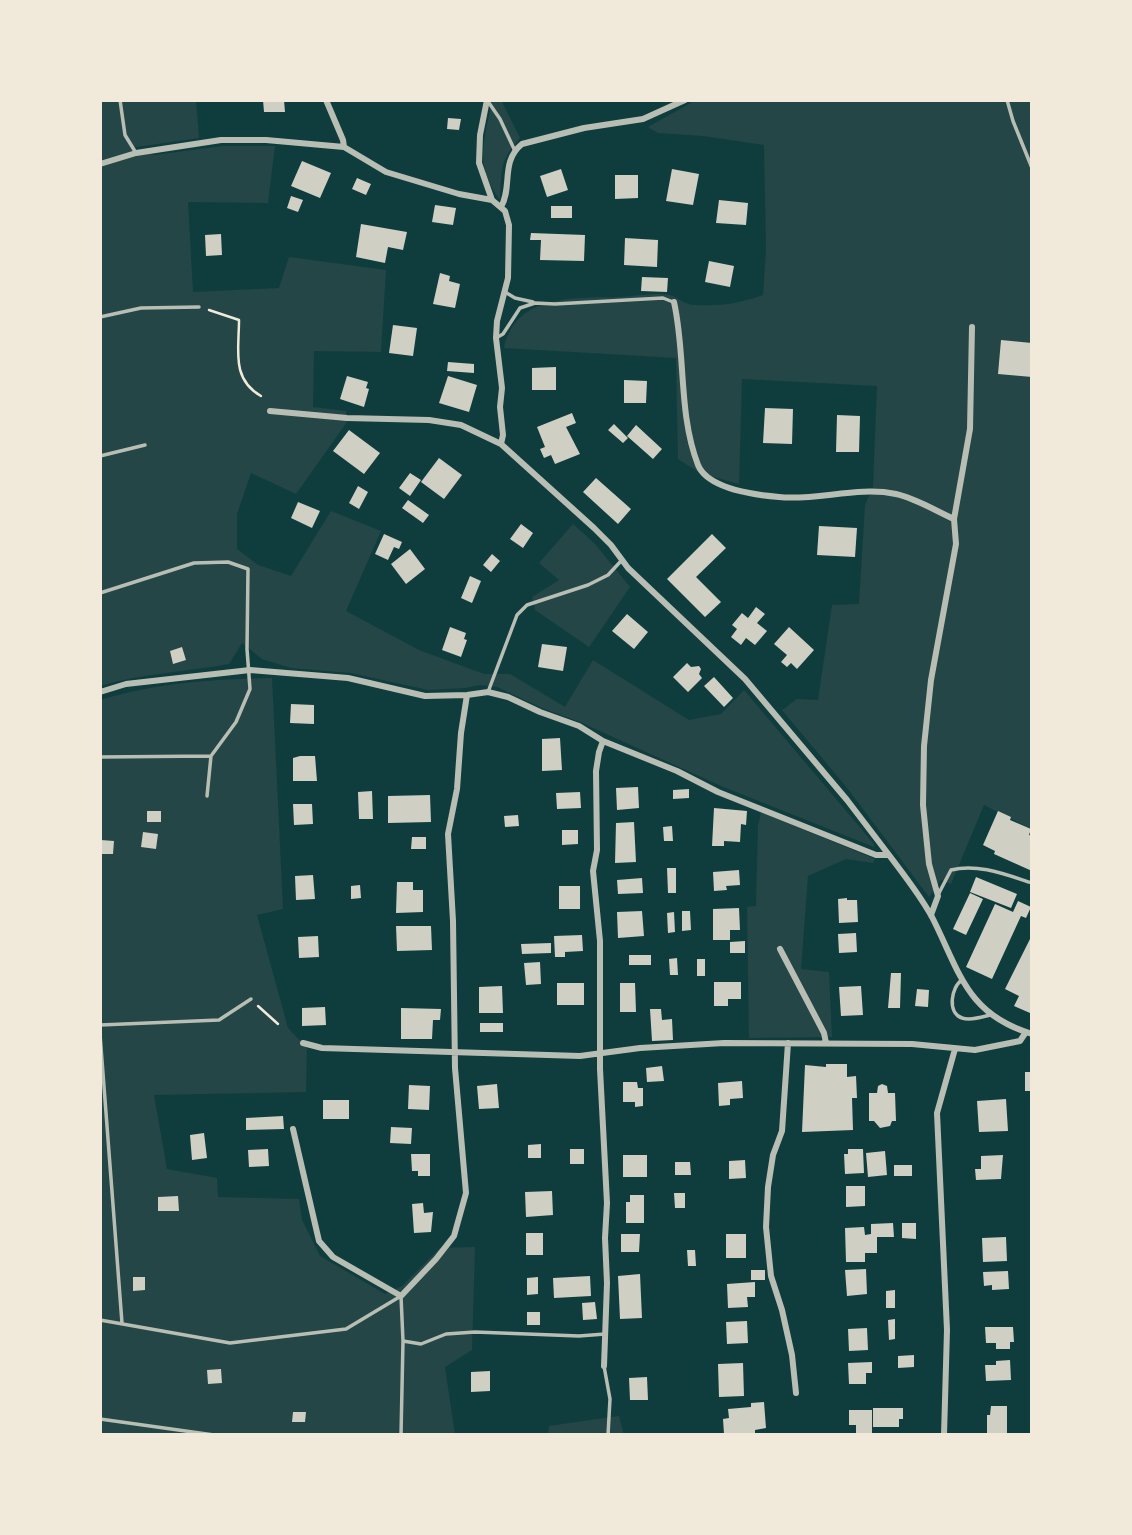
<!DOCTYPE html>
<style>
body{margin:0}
#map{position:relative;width:1132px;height:1535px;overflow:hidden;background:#0f3d3e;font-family:Mulish,sans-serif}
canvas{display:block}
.frame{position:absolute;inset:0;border:102px solid #f1e9da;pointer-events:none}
</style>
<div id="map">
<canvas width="1132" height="1535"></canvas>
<div class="frame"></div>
</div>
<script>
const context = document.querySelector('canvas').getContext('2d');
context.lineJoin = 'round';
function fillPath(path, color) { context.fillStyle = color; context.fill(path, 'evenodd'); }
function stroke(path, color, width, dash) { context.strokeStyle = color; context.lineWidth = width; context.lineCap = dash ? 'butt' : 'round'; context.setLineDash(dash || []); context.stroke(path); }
const green = new Path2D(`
 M100,100H196L199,138L129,148L154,155L223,146H275L268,203L188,202L193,292L279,288L289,257L386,270L381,352L314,351L313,407L346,411L347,422L296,494L251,473L237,514V549L258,565L291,576L331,511L381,531L346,611L419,650L484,674H510L565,707L593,660L689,720L721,714L744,690L874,844V847L721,786L580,722L542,708L497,687L480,685L465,688L428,690L351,673L291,668L262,659L242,643L229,664C186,672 142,673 100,686Z
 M492,100H501L520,138C498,163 502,170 500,200C473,163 485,141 492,100Z
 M696,100H1026L1032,103V836L1029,835L1031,829L984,805L951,884L941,880L929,897L848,789L782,710L797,699L818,700L832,605L859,604L865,505L873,487L877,386L742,379L739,484L700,473L678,459L676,358L504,348C515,293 578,298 621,297C635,296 656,292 670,295C679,298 685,305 695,305C723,306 737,304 763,295L766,249L764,145L703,136L658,133L648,127Z
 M573,524L595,544L630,587L589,647L535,610L532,597L559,580L539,563Z
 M272,678L283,909L257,915L288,1028L307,1048L306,1092L154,1095L167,1169L217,1178L218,1197L299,1199L302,1220L320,1256L385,1294L402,1286L440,1248L475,1247L472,1350L445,1367L455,1435H100V700C155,683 215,679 272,678Z
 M761,812L875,859L873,863L846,859L808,876L801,969L829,972L832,1037L749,1038L747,907L756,906L758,826Z
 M619,1416L624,1435H548L549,1426Z`);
const building = new Path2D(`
 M263,100H284L285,112H264Z
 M448,118L461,119L459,130L447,129Z
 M302,161L331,173L320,198L291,186Z
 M561,169L568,190L547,197L540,176Z
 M672,169L699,174L693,205L666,201Z
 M615,175H638V198L615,199Z
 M357,178L371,184L366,195L352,189Z
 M291,196L303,200L298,212L287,208Z
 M719,200L748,203L746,225L716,223Z
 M435,205L456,208L453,225L432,222Z
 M551,206H572V218H551Z
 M361,224L407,232L403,250L388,247L385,263L356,257Z
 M531,233L585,235L584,261L540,260L541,240H530Z
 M221,234L222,255L206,256L205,235Z
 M625,238L658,240L657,267L624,265Z
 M709,261L734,266L730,287L705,282Z
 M440,273L450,276L449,281L460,284L455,308L433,304Z
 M642,277L668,278L667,292L641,291Z
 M393,325L417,328L413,356L389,353Z
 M1001,340L1032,343V377L998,374Z
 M448,362L474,364V373L447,371Z
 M556,367V390H532V368Z
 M347,376L368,382L366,388L369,389L364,407L340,399Z
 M448,376L477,385L469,412L439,403Z
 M624,380L647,381L646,403H624Z
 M765,408L793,409L792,444L763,443Z
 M572,413L576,423L566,427L580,454L555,464L551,455L544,458L540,449L545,447L537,427Z
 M837,415L860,416L859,452H836Z
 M614,424L628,438L623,443L608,430Z
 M636,425L662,449L653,459L627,436Z
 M349,430L380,453L364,474L333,451Z
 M439,458L462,475L444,499L421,482Z
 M410,473L421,480L410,496L399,488Z
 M596,478L631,509L618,524L583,492Z
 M358,486L368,492L359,509L349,503Z
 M408,500L429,515L423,523L402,508Z
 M298,502L320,511L312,528L291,518Z
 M521,524L533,533L523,548L510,539Z
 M819,526L857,528L855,557L817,555Z
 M384,534L402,542L399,549L394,547L388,560L375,554Z
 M712,534L726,548L696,577L721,602L705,617L667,579Z
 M410,549L425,569L406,584L391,564Z
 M492,554L500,561L491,572L483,565Z
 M470,576L481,581L472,603L461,598Z
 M756,607L765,614L757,623L767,631L755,645L746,638L741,645L731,637L737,629L732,625L742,613L748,618Z
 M627,614L648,632L634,649L612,631Z
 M450,627L466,633L464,639L467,640L461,657L442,650Z
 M789,627L814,650L797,669L791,663L787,667L781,662L787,655L774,644Z
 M542,644L567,647L563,671L538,667Z
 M182,647L186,660L173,664L170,651Z
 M687,663L691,667L699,666L701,669L699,674L702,678L688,692L673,677Z
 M714,677L733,698L724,707L704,686Z
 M291,704L314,705V724L290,723Z
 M560,738L562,770L542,771V739Z
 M300,756H315L317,781H293V758Z
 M638,787L639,808L617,810L616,788Z
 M689,789V798L673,799V790Z
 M372,791L373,819H359L358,792Z
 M580,792L581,808L557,809L556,793Z
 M430,795L431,822L388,823V796Z
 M293,804H312L313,824L294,825Z
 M714,808L747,811L746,825L741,824L740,842L724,841V846H712Z
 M147,811H161V822H147Z
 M998,811L1011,817L1010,820L1031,829L1029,835L1032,836V871L994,854L995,851L983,845Z
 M518,815L519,826L505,827L504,816Z
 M634,822L636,862L615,863L616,823Z
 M672,826L673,841H664L663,827Z
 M562,830H578V844L562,845Z
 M143,832L158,834L156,849L141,847Z
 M412,837H426V849H411Z
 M101,840L114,841L113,854H100Z
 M667,868H676V893H668Z
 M739,870L740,885L726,886L727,890L714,891L713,872Z
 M313,875L315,899L296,900L295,876Z
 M976,877L1017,894L1011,908L970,892Z
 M642,878L643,893L618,894L617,880Z
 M397,882H413V890H423V912L396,913Z
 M360,885L361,898L351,899V886Z
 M559,886H580V909H559Z
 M970,893L983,899L966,935L953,929Z
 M847,898V900H857L858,922L839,923L838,899Z
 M1018,901L1031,907L1026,918L1021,916L992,979L966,967L995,904L1013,912Z
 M739,908L740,930H730V940H713V909Z
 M642,911L644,936L618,938L617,912Z
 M682,911H690L691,930L682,931Z
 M674,912L675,932L668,933L667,913Z
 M396,926H431L432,950L397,951Z
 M856,933L857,952L839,953L838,934Z
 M582,935L583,951L565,952V957H555L554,936Z
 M1032,935V1008L1030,1013L1014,1006L1019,996L1005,989Z
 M318,936L319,957L299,958L298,937Z
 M745,941V953H730V942Z
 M551,943V953L522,954L521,944Z
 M629,955H651V965H629Z
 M677,958L678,975H670L669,959Z
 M697,959H705V976H697Z
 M540,962L541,984L526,985L524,963Z
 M891,973H901L900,1008H888Z
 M714,982H741V999H728V1006H714Z
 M557,983H584V1005H557Z
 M620,983H635L636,1012H620Z
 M502,986L503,1013H479V987Z
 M861,986L863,1015L841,1016L839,987Z
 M917,989L929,990L928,1007L915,1006Z
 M325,1007L326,1025L302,1026V1008Z
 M401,1008L441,1009L440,1020H433L432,1039H401Z
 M650,1009H661L662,1020L672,1019L673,1040L652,1041Z
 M480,1023H503V1032H480Z
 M826,1064H847V1077L856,1076L857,1098H852L853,1130L802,1132L805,1065L826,1067Z
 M662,1066L664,1081L647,1082L646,1068Z
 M1025,1072H1032V1091H1025Z
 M742,1081L743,1098L730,1099V1105L719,1106L718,1083Z
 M623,1082H637L638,1088H643V1106L635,1107V1102H623Z
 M497,1084L499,1108L479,1109L477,1086Z
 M882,1084L887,1086L888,1093H895L896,1121H892L890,1126L880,1128L874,1121H869V1093H877L878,1086Z
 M409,1085L430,1086L429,1110L408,1109Z
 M1006,1099L1008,1131L979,1132L977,1101Z
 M323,1100H349V1119H323Z
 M283,1116L284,1129L246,1130V1118Z
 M391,1127L412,1128L411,1144L390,1143Z
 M204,1133L207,1158L192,1160L190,1135Z
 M541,1144V1158H528V1145Z
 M268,1149L269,1166L249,1167L248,1150Z
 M570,1149H584V1164H570Z
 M848,1149H863L864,1173L845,1174L844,1154H848Z
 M885,1151L887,1175L868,1177L866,1153Z
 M411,1154H430V1176H418V1171H412Z
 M623,1155H647V1177H623Z
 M1003,1155L1001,1179L976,1180L975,1169H981V1156Z
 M745,1160L746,1178L729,1179V1161Z
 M675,1162H690L691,1175H675Z
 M894,1165H912V1176H894Z
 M846,1186H865V1206L846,1207Z
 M552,1191L553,1215L526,1217L525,1192Z
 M674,1193H685V1208H675Z
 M630,1195H644V1223H626V1202H630Z
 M178,1196L179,1211H158V1197Z
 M423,1203L424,1213L433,1212L431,1232L414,1233L412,1204Z
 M893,1223L894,1237H877V1253H865V1262H846L845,1228L864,1227L865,1235L871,1234V1224Z
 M902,1223H916V1239L902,1238Z
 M526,1233H543V1255H526Z
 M621,1234H640L639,1252H621Z
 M726,1234H746V1258H726Z
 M1006,1237L1007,1261L983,1262L982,1238Z
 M687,1250H695L696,1266H688Z
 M866,1269L867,1294L847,1296L845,1270Z
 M751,1270H765V1280H751Z
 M1008,1271L1009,1289L992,1290V1285L984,1286L983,1272Z
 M640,1274L642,1318L620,1319L618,1276Z
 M590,1276L591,1296L554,1298L553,1278Z
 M133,1277H145V1290L133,1291Z
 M538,1277V1294L527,1295V1278Z
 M755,1282V1297H747L748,1307L728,1308L727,1284Z
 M895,1290V1308H886V1291Z
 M595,1302L597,1319L583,1320L582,1303Z
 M527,1312H540V1325H527Z
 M895,1319V1339L889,1340L888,1320Z
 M747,1321L748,1343L727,1344L726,1322Z
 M985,1327H1013L1014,1342H1010V1349H996V1343H986Z
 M867,1328L868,1350L849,1351L848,1329Z
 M914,1355V1367L898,1368V1356Z
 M1010,1360L1011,1380L986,1381L985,1365H996V1361Z
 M872,1362V1373H866V1384H849L848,1363Z
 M743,1363L744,1396L719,1397L718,1364Z
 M221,1369L222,1383L208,1384L207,1370Z
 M490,1371V1391L471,1392V1372Z
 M647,1377L648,1400H630L629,1378Z
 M764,1402L766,1428L755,1430V1435L724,1434L723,1419L729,1418L728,1409L751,1407V1403Z
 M991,1406H1007V1435H987V1415H990Z
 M873,1408H903V1419H899V1427H873Z
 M849,1410H872V1433H856V1425H849Z
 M293,1412H306L305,1422H292Z`);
const path = new Path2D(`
 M209,310L239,320C239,350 231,379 261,396
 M258,1006L278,1024`);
const service = new Path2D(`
 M120,100L125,135L136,153
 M487,100L500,119L515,151
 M1007,100L1013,121L1032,168
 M505,292L515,298L533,302
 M100,317L141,308L199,307
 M496,338L503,334L520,308L535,303L555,304L663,298L673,302
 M100,456L145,445
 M100,593L194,563L228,562L248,569L247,649L250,689L236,722L211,756L207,796
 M488,692L517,615L527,605L588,585L608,575L621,561
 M100,757L211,756
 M939,893L951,870C978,863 1007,875 1032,883
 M100,947V969
 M962,980C951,987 947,1013 962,1018C971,1021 982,1017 990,1015
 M100,1025L219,1020L251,999
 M100,1034L122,1323
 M100,1320L230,1343L346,1329L401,1296L403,1341L401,1435
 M403,1341L421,1344L446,1334L475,1332L579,1336L605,1334
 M604,1366L610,1399L608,1435
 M100,1419L214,1435`);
const minor = new Path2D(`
 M326,100L343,140L344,147
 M487,100L480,135L479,163L492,200L505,211L509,225L508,278L497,321L496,338L502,388L500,407L503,435L501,444
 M100,164L136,153L221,140H266L344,147L386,172L459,194L492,200
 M501,207C513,186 500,162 522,144L584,128L643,119L685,100
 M674,302C686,356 678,413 698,465C708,489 756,495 779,497C817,501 857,486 896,494C915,498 936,511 954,519
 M270,411L347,418L429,420L461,425L501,444L594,528L611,545L628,568L745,679L847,800L889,855
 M100,692L126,684L250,670L348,678L425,696L467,695L488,692L508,697L540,712L579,726L603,741L677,771L718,792L876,855H889C904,875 920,895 932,917C960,972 966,1014 1032,1034
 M603,741L599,752L596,771L597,850L593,871L600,941V1069L607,1203L605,1238L607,1283L604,1366
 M931,915L938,896L929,864L923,805L924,746L931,680L956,544L954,519L970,429L972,327
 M780,949L824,1033L826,1043
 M303,1043L322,1048L580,1056L640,1048L724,1043L912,1044L975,1050L1020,1041L1026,1032
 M788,1043L782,1131L773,1155L768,1187L766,1227L771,1276L782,1310L792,1355L796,1393
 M293,1129L319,1241L333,1257L401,1296L436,1259L454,1236L466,1193L455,1068L453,921L448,834L457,789L461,733L467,695
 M944,1435L947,1330L937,1113L955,1049`);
fillPath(green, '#244646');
fillPath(building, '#cfcfc3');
stroke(path, '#f1e9da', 2.5);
stroke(service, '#b8beb3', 3.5);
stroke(minor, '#b8beb3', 6);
</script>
